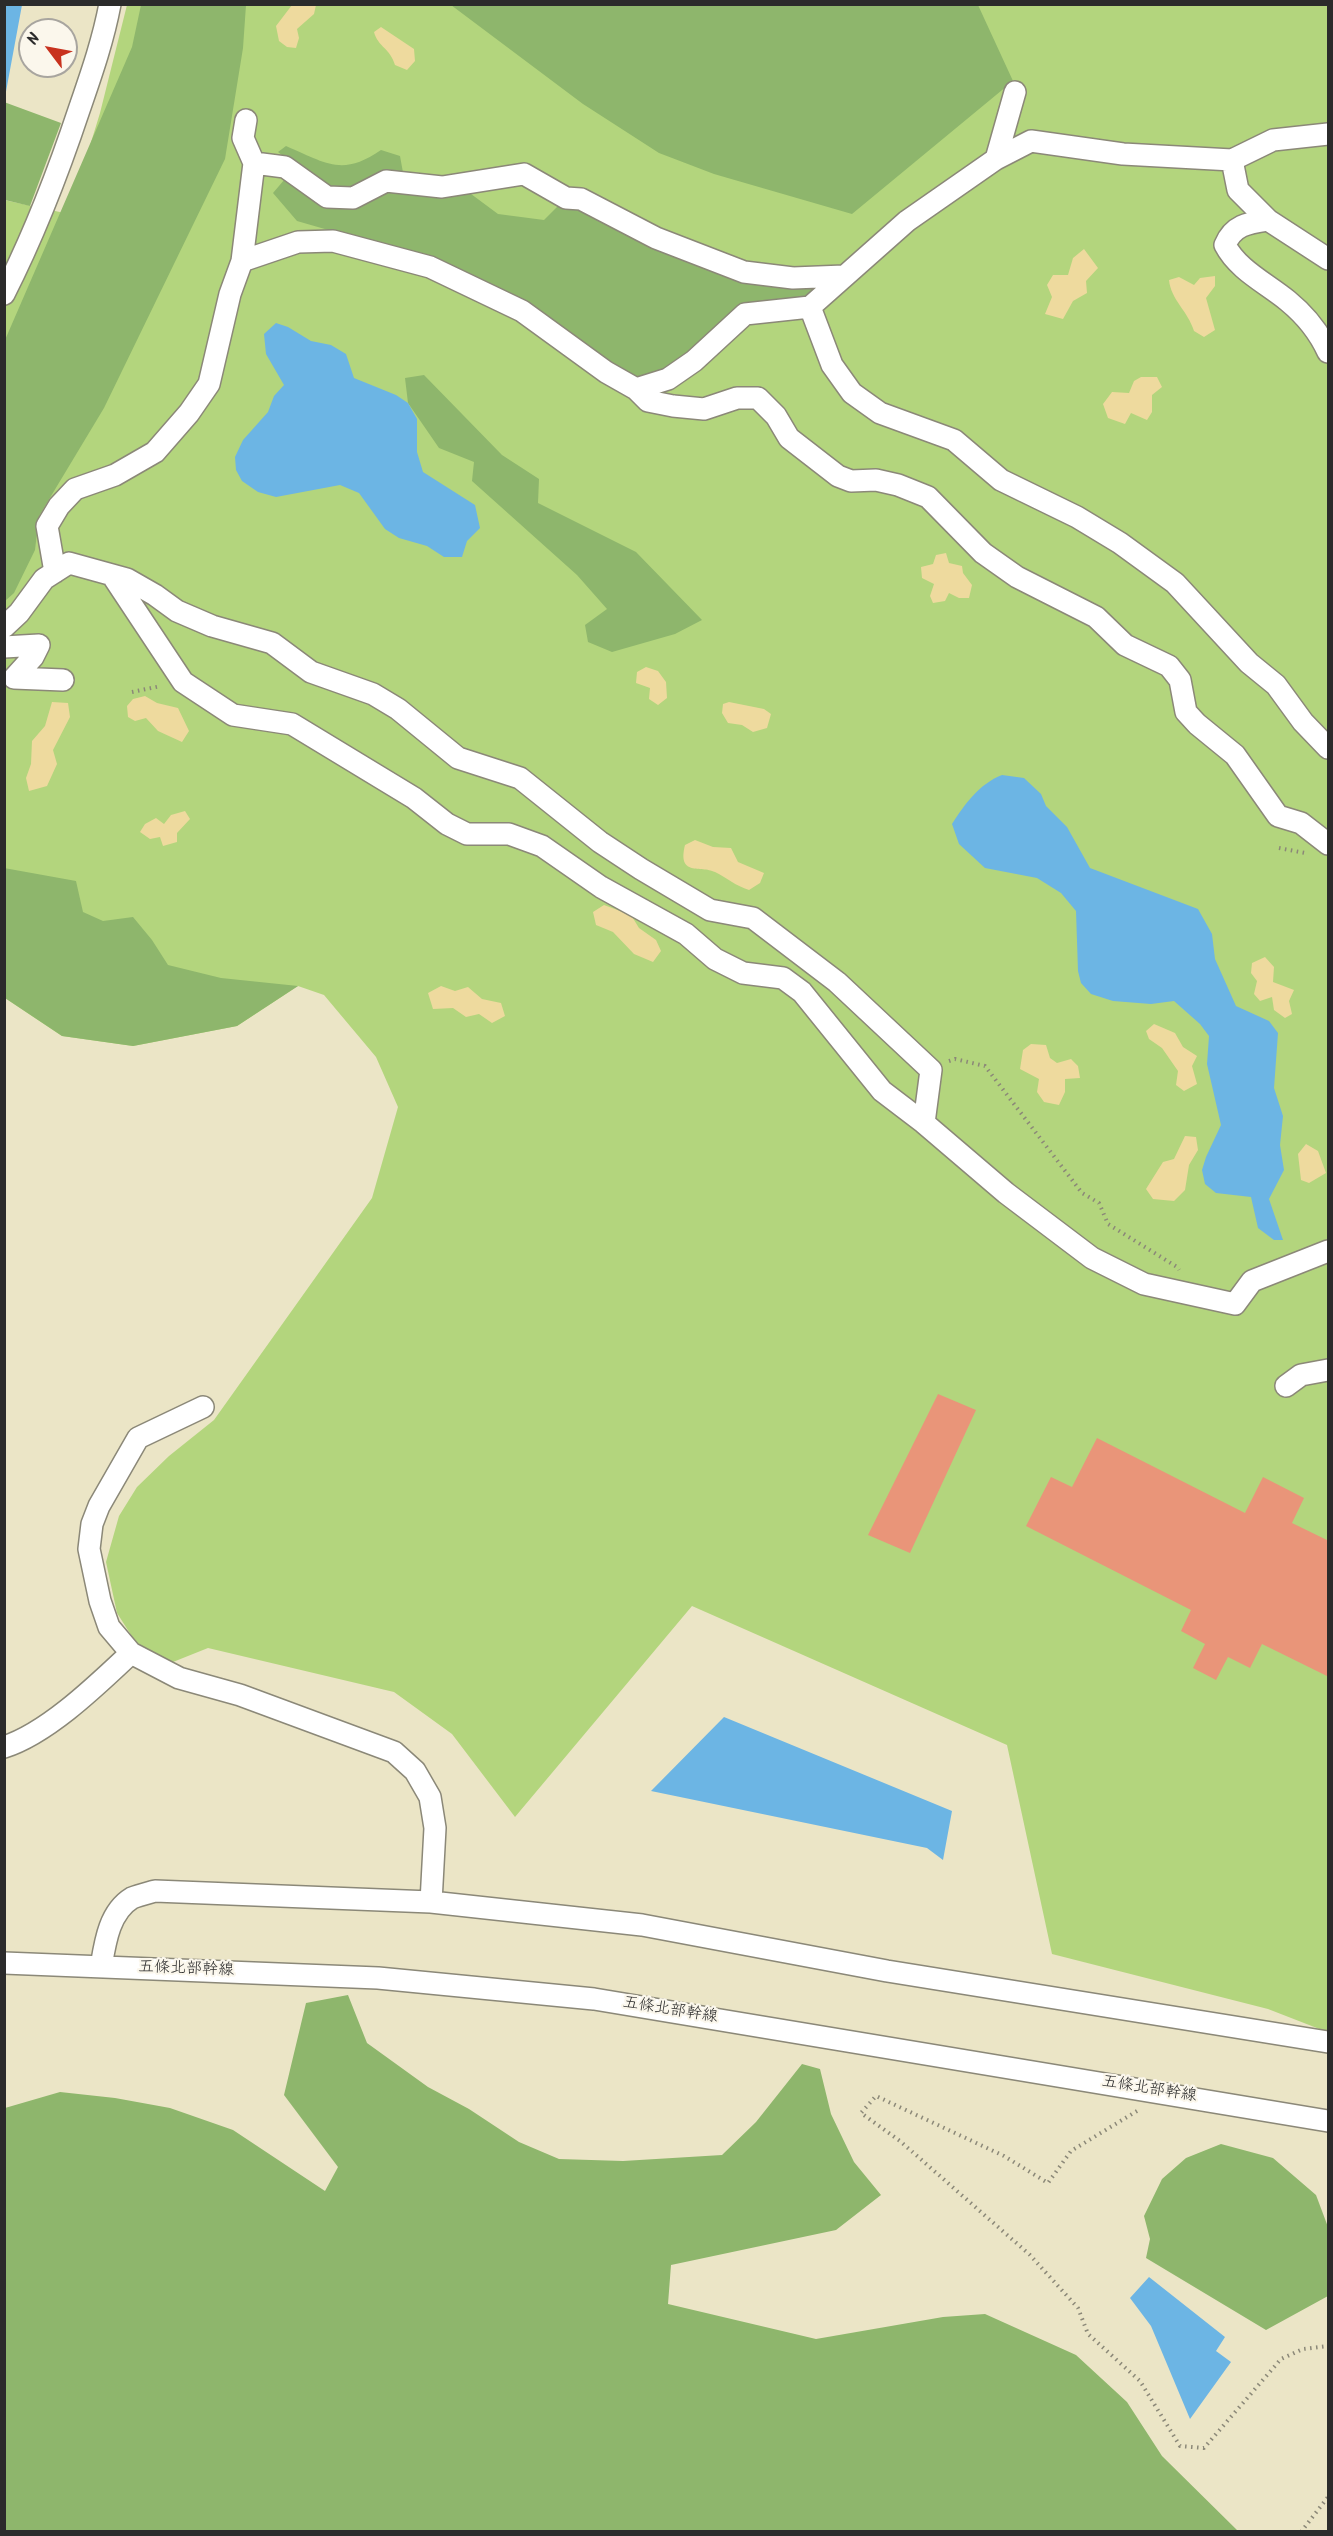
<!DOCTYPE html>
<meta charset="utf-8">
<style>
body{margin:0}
#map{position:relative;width:1333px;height:2536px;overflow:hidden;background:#ebe5c6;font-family:Kalam,sans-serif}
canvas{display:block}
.frame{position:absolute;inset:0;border:6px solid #2b2b2b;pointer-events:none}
.north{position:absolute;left:18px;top:18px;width:60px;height:60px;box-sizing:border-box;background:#fbf7ec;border:2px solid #a8a59f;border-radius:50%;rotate:302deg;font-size:16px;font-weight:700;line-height:24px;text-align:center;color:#2b2b2b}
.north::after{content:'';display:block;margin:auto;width:21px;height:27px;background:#c8321e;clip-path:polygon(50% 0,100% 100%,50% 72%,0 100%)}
</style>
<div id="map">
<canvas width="1333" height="2536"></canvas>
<div class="frame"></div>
<div class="north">N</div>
</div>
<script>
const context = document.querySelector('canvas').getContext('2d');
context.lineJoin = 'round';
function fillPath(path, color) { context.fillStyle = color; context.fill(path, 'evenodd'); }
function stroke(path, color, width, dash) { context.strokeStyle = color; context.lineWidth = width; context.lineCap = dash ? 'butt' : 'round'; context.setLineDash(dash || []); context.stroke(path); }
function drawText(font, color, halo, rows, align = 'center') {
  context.font = font + ' Kalam,"Klee One",sans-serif'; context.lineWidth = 4.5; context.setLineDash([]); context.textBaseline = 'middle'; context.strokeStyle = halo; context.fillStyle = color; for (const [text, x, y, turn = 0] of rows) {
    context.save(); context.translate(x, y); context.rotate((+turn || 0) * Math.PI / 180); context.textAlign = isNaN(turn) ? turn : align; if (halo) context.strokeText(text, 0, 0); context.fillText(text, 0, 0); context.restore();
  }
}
const green = new Path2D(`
 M127,5H1328V2031L1322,2030L1268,2009L1052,1954L1007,1745L692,1606L515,1817L452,1734L394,1692L208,1648L168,1664L138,1646L117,1613L106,1562L119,1516L137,1487L169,1456L214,1420L372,1198L398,1107L376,1057L324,995L298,986L237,1026L133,1046L62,1036L5,998L4,200L69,214L100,113Z`);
const forest = new Path2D(`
 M141,5H246L243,48L225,159L104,408L39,516L35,550L14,593L5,601V340L132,47Z
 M451,5H978L1013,81L852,214L714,174L659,153L583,104Z
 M4,102L61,123L30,206L5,200Z
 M286,146C326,163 342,177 381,150L400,156L406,189L467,191L498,214L544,220L562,202L663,246L826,283L804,303L739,307L683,359L646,380L604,365L363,240L297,221L273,193L296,166L278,152Z
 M424,375L502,455L539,479L538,503L636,552L702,620L675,634L612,652L588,642L585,625L607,609L577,575L472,481L474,462L439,448L408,403L405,378Z
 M4,868L76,881L83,912L103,921L133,917L152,940L168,965L221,978L298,986L237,1026L133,1046L62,1036L5,998Z
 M348,1995L367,2043L428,2087L469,2109L519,2142L559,2159L623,2161L722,2155L756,2122L802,2064L820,2069L831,2114L854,2162L881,2195L836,2230L671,2265L668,2304L816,2339L943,2317L985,2314L1076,2355L1127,2402L1162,2456L1238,2531H5V2108L60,2092L115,2098L170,2108L233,2130L325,2191L338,2167L284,2095L306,2003Z
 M1221,2144L1273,2158L1316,2195L1328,2227V2296L1266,2330L1146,2258L1150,2239L1144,2216L1162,2179L1186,2158Z`);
const sand = new Path2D(`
 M292,5H316L314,14L297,29L299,38L296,48L287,47L279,41L276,26Z
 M381,27L414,49L415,61L407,70L395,65C390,48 378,47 374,32Z
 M1084,249L1098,268L1086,281L1087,293L1073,301L1063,319L1045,314L1052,297L1047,285L1053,275H1068L1073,258Z
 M1215,276V286L1206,298L1215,330L1204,337L1194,331C1188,311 1171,300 1169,280L1179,277L1194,285L1200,278Z
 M1141,377H1157L1162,387L1152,395V412L1147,420L1131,413L1125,424L1108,418L1103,404L1112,392L1129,393L1134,381Z
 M946,553L949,563L962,566L963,573L972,585L969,598H959L949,593L945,601L933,603L930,596L934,584L922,578L921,567L933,564L936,555Z
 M646,667L658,671L666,682L667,698L658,705L649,699L650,688L636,683L637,672Z
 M145,696L157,703L178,708L189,731L182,742L158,731L146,718L135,721L128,717L127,706L133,699Z
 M52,702L68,703L70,717L53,750L57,764L47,786L29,791L26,778L31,764L32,741L45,726Z
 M729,702L764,709L771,714L767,728L753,732L742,725L728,723L722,713L723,704Z
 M185,811L190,819L177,833V842L163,846L160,837L150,839L140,832L145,824L156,818L164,824L171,815Z
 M695,840L713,847L731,848L738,862L764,873L760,883L749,890C736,886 727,878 715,872C701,865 677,877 685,845Z
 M604,905L631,915L639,928L656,940L661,951L653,962L634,954L613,932L596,925L593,912Z
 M1265,957L1274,967L1273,982L1294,990L1289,1001L1292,1014L1285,1018L1274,1010L1272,997L1260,1001L1254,994L1257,981L1251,973L1252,963Z
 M441,986L455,991L468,987L482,999L501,1003L505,1016L492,1023L479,1014L466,1017L453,1008L433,1009L428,993Z
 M1154,1024L1175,1033L1183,1047L1197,1056L1192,1066L1197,1084L1184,1091L1176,1085L1178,1071L1162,1048L1149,1039L1146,1031Z
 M1031,1044L1046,1045L1050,1058L1057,1063L1071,1059L1078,1066L1080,1078L1065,1079V1092L1059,1105L1044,1102L1037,1092L1039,1079L1020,1069L1023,1050Z
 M1185,1136L1196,1137L1198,1150L1189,1165L1185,1190L1174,1201L1153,1199L1146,1189L1163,1162L1174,1159Z
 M1306,1144L1318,1151L1326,1173L1309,1183L1301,1180L1298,1154Z`);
const water = new Path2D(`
 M5,4L22,5L5,97L4,5Z
 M276,323L288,327L311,341L331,345L346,354L354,378L396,395L408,403L417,419V452L423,472L475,505L480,528L467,541L462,557H444L427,546L399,538L385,529L359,493L340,485L276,497L258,492L242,481L236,470L235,457L243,440L268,412L274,396L284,385L266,354L264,334Z
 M1002,775L1024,778L1041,794L1046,806L1067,827L1090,868L1198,909L1212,934L1215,959L1236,1006L1269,1021L1278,1033L1274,1088L1283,1116L1280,1145L1284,1170L1269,1199L1283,1240H1274L1258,1228L1251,1197L1216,1193L1205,1184L1202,1170L1206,1157L1221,1125L1207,1064L1209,1036L1200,1024L1174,1001L1151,1004L1113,1001L1091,994L1081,983L1078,971L1076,911L1061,893L1037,878L985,868L959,844L952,824C965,804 979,784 1002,775Z
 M724,1717L952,1811L943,1860L927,1848L651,1791Z
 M1149,2277L1225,2337L1216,2351L1231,2362L1190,2419L1151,2326L1130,2298Z`);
const building = new Path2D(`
 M938,1394L976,1410L910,1553L868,1535Z
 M1097,1438L1245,1513L1263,1477L1304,1498L1292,1523L1329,1541V1677L1262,1644L1250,1668L1228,1657L1216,1680L1193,1668L1205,1644L1181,1631L1191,1610L1026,1526L1051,1477L1072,1487Z`);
const path = new Path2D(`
 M132,692L161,686
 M1279,848L1305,853
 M949,1061L955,1059L985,1066L1082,1193L1099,1203L1108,1224L1177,1267L1179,1270
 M1137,2111L1071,2151L1048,2183L1004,2156L876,2096L861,2113L900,2141L1030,2255L1078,2308L1088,2334L1140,2381L1180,2446L1204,2448L1281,2359L1303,2349L1328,2346
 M1301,2532L1328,2497`);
const minor = new Path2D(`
 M996,159L1015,92
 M1232,160L1238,190L1268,220L1328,259
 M254,163L285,167L327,197L353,198L386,181L442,187L524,174L566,198L581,199L656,238L744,272L793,278L844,276
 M1268,220C1248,223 1233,225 1225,245C1238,270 1266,283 1288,301C1305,315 1319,332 1328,352
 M242,261L254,163L243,138L246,120
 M4,294C34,235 58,173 79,110C91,75 103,41 110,4
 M810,307L832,365L852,393L880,413L954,440L1001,480L1077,517L1120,543L1175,583L1249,663L1276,685L1303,722L1328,748
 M636,389L648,401L673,406L704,409L737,398H758L776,416L789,438L838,476L851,481L876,480L898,485L928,497L983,553L1017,577L1096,617L1125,645L1169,666L1180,680L1186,712L1197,724L1235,755L1278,816L1301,823L1328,844
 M55,572L47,526L59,506L75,489L115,475L155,452L189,413L209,384L230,294L242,261L298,242L333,241L430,267L522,311L606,372L636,389L668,379L694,361L745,314L810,307L907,221L996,159L1031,141L1123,154L1232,160L1273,140L1328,134
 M112,575L183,682L233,715L292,724L414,798L447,824L467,834H509L542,846L601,887L686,934L715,959L743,973L783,978L802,992L882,1091L924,1123
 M4,627L19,613L44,579L69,563L127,579L155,595L177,611L212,626L272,643L311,672L373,694L398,709L458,758L520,778L600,842L641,869L710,910L753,918L837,982L931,1070L924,1123L1006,1193L1092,1258L1144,1284L1235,1304L1252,1281L1328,1251
 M4,647L39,645L33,657L14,678L63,680
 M1286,1386L1301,1375L1328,1370
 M203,1407L138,1438L99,1506L92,1524L89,1549L100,1601L109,1627L131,1653L179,1678L240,1695L394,1752L415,1771L430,1797L435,1828L431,1902
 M4,1747C48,1733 98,1684 131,1653
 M4,1963L378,1978L594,1999L1328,2121
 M101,1967C105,1943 109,1912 132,1898C139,1895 148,1893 155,1891L431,1902L642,1925L887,1971L1328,2042`);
const streetNames = [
 ["五條北部幹線",186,1970,2],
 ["五條北部幹線",670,2011,9],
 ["五條北部幹線",1149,2090,9]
];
fillPath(green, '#b3d57d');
fillPath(forest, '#8eb66c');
fillPath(sand, '#eeda9e');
fillPath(water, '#6cb5e4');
fillPath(building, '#e99579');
stroke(minor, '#8b8878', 24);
stroke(path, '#8b8878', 4, [1.5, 4.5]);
stroke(minor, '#fff', 21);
drawText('16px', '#2b2b2b', '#fbf7ec', streetNames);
</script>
